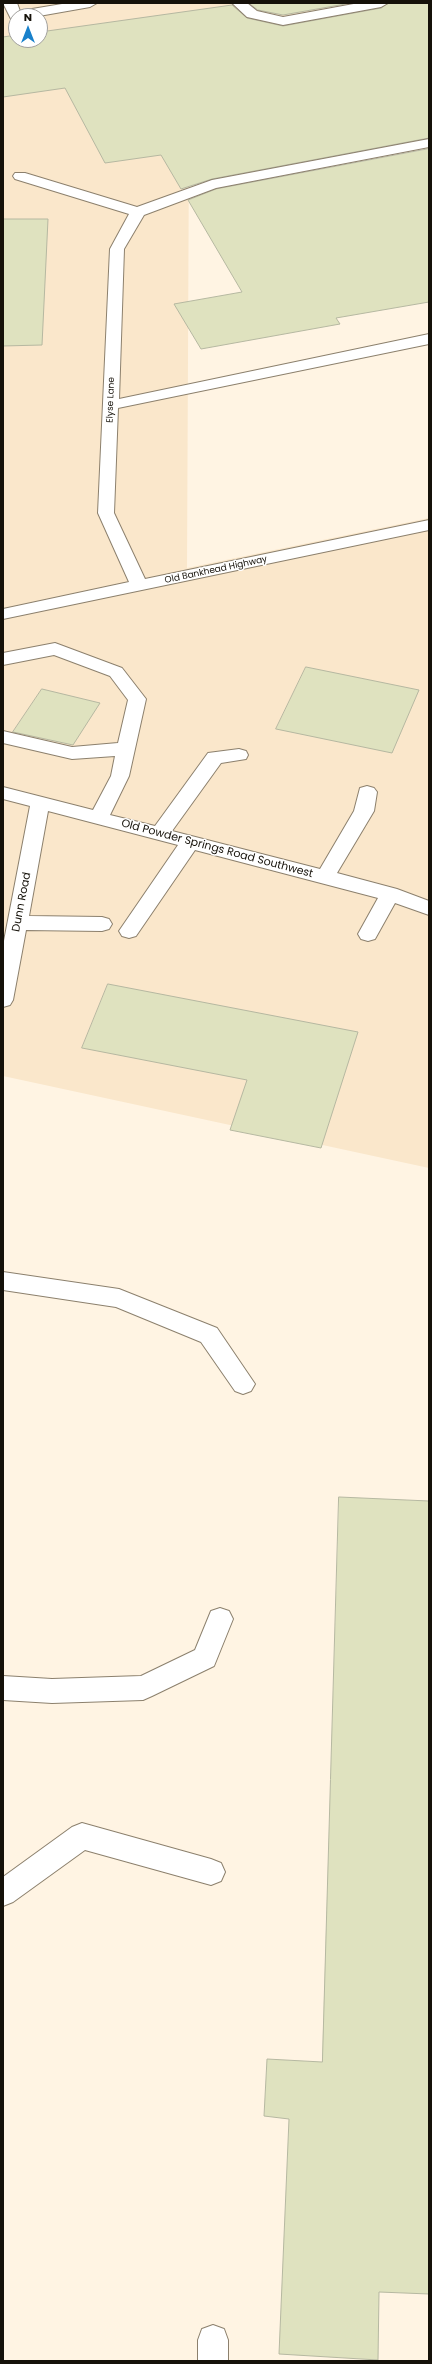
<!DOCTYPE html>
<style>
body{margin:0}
#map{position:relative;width:432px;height:2364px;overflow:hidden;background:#fff4e3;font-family:Poppins,sans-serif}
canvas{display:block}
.frame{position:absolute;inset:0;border:4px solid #151109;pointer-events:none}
.north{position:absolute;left:8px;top:8px;width:40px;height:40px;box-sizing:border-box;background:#fff;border:1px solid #a1a09d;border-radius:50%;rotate:0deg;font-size:11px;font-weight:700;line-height:16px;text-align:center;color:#151109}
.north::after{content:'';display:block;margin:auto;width:14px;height:18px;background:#1981cb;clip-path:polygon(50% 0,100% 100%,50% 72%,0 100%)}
</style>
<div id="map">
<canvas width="432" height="2364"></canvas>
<div class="frame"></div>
<div class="north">N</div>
</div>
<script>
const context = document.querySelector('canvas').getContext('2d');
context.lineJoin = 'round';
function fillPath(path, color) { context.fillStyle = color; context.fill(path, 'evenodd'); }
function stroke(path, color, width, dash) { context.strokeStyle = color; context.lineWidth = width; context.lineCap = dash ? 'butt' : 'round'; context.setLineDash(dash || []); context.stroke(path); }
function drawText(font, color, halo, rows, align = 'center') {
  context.font = font + ' Poppins,sans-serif'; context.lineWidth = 3; context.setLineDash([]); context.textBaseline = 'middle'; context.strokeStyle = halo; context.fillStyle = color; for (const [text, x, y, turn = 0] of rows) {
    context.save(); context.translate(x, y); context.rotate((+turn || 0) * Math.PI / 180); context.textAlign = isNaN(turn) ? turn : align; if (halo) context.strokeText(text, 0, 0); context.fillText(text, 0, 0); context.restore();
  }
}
const built = new Path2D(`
 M3,3H429L189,141L187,568L429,518V1168L3,1076ZM16,16H40V40H16Z`);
const building = new Path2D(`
 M249,3H351L283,15L258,10Z
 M389,3H429V138L212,179L181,189L161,155L105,163L65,88L3,97V37L16,35V40H40V32L232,5L247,18L283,26L381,8Z
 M429,149V302L336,318L340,324L201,349L174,304L242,292L188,200L216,189Z
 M3,219H48L42,345L3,346Z
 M306,667L419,690L392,753L276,729Z
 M42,689L100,703L73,745L13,732Z
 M108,984L358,1032L321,1148L230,1130L247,1080L82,1048Z
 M339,1497L429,1501V2294L379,2292L378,2360L279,2354L289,2119L264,2116L267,2059L322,2062Z`);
const minor = new Path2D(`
 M3,3H17L20,11L68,3H97L90,7L39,16H16V20L11,19Z
 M232,3H247L257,11L283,17L359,3H388L381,7L283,25L247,17Z
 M429,139V147L216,188L144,215L124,249L119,399L429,334V344L118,408L114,513L145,579L429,520V530L3,619V609L129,582L98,513L110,249L129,214L15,179L13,176L15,173H25L137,207L212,180Z
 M55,643L122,668L146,699L129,776L110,815L155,826L208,753L239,749L246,751L248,755L246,759L221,763L172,831L320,869L354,811L360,788L367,786L374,788L377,792L374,811L337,873L397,889L429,901V915L395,903L375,939L368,941L361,939L358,934L378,898L195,850L136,936L129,938L122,936L119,931L178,845L48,811L29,916L102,917L109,919L112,924L109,929L102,931L26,930L13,1000L10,1005L3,1007V946L30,806L3,799V787L93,810L111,776L115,756L72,759L3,743V731L72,747L118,743L128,700L110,676L54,655L3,665V653Z
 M3,1272L119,1289L217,1328L255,1384L251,1391L243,1394L235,1391L201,1342L116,1307L3,1290Z
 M220,1608L229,1611L233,1619L214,1666L152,1696L143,1700L52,1703L3,1700V1676L52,1679L141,1676L195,1650L211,1611Z
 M82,1823L211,1859L221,1863L225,1872L221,1881L211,1885L85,1850L13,1902L3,1906V1877L72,1827Z
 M213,2325L224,2329L228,2340V2361H198V2340L202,2329Z`);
const farStreetnames = [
 ["Elyse Lane",111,400,-88],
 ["Old Bankhead Highway",216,570,-12]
];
const streetNames = [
 ["Old Powder Springs Road Southwest",217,849,15],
 ["Dunn Road",22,902,-79]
];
fillPath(built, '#fae7cb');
fillPath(building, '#dfe2bf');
stroke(building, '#b6b8a1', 1);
stroke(minor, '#8c806d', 2);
fillPath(minor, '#fff');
drawText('9px', '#151109', '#fff', farStreetnames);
drawText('11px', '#151109', '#fff', streetNames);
</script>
